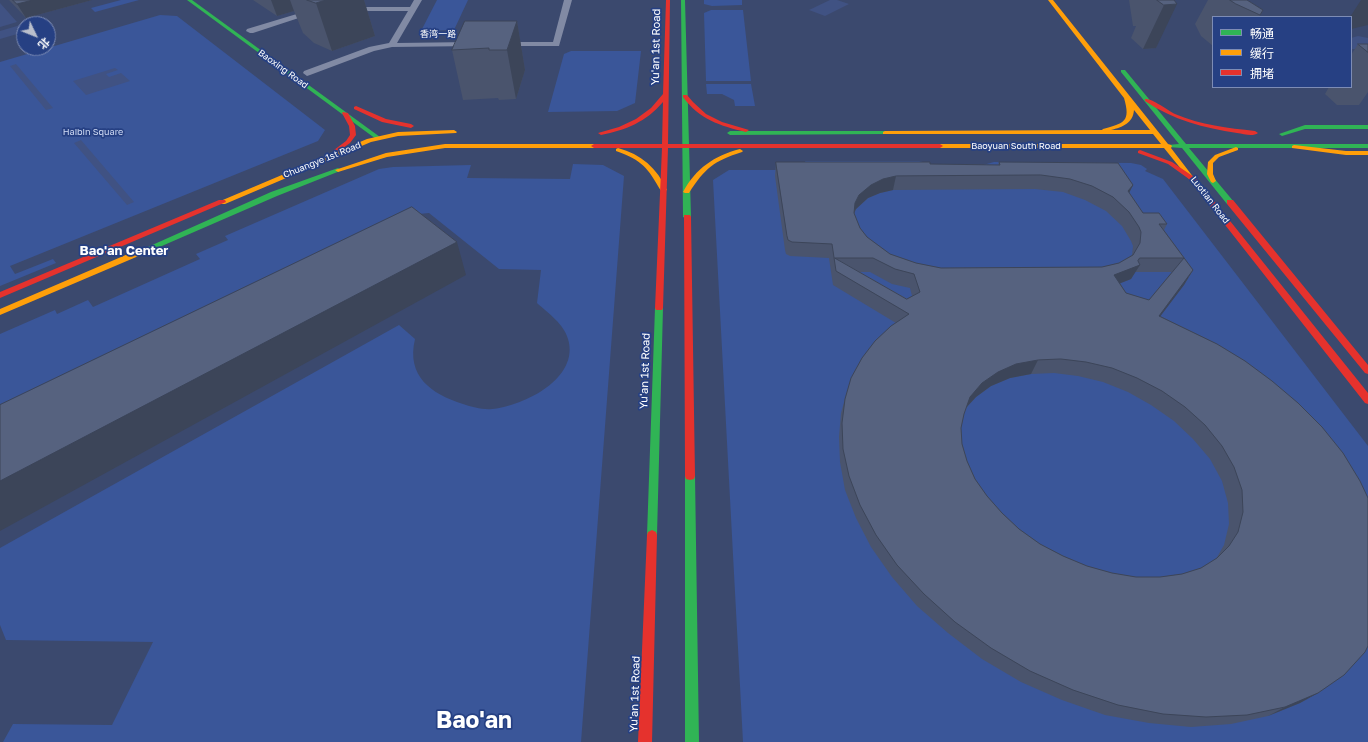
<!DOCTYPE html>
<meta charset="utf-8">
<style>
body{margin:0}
#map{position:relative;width:1368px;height:742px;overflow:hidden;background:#3b496e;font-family:"Golos Text","Noto Sans SC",sans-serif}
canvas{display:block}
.legend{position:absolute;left:1212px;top:16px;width:140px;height:72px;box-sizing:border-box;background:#264083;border:1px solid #7d8cb5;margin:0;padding:5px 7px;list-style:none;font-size:12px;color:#fff}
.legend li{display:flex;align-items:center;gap:8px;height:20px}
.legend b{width:20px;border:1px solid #7d8cb5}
.north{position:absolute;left:16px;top:16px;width:40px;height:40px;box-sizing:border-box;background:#264083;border:1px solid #7d8cb5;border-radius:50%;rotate:133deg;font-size:11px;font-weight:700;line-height:16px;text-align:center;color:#fff}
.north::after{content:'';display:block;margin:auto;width:14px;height:18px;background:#babfcc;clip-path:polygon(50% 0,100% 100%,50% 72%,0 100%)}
</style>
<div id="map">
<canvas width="1368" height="742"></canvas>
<ul class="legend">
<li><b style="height:5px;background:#30b455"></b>畅通</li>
<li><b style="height:5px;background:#ff9f0a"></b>缓行</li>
<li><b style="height:5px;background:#e5322d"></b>拥堵</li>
</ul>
<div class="north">北</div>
</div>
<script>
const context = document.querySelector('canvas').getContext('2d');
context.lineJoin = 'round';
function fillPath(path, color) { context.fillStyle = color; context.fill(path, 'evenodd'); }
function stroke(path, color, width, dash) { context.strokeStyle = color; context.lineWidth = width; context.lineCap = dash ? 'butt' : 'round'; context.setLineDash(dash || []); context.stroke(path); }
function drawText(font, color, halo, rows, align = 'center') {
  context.font = font + ' "Golos Text","Noto Sans SC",sans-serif'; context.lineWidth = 3.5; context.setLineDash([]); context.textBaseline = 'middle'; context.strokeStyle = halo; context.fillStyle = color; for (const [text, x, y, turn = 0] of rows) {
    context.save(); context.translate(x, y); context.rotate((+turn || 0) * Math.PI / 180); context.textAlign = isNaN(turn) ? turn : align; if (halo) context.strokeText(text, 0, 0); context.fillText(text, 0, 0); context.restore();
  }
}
const green = new Path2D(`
 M121,0H139L95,12L91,8Z
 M437,0H468L454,30L421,31Z
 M704,0H742V5L712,6L704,4Z
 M711,10H743L751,81H706L704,13Z
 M160,15L177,16L325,130L318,141L10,266L15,274L53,259L56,263L0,286V62Z
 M571,51H641L635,103L617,111L548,112L564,54Z
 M706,84H751L755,106H735L734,100L722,94H707Z
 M805,161H919L942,167L983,165L994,162L1131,163L1141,165L1147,169L1145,171L1163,179L1368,446V742H743L713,180L729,170H807Z
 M573,164L603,165L624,176L581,742H3L13,724L112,725L153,642L6,640L0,625V548L399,325L415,339C406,376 431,394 463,404C472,407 483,410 492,409C524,406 580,378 568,339C564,324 548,313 537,303L541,270L499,269L429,213L408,215L0,412V334L55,310L57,314L88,300L93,307L200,259L196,254L228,240L225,236L379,169L393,167L471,165L467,178L570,179Z`);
const water = new Path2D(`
 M830,0H837L849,4L825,16L809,10Z
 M0,3L17,22L0,27Z
 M24,24V32L0,39V31Z
 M1358,36L1368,38V49H1351V38Z
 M16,64L53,108L46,110L10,66Z
 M115,68L118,70L106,74L109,77L121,73L130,81L86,95L73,81Z
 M81,140L134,202L127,205L74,143Z`);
const street = new Path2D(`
 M414,0H422L397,43L472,42H475V46L392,47L374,51L310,75L307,76L303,73L304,71L369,47L389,43L408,11H346V7H410Z
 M564,0H572L559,46H500V42H553Z
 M310,10H316L317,12L253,33H250L246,31L247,29Z`);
const fast = new Path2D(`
 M187,0H192L380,137V139H376Z
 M681,0H685L691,217L687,219L683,217Z
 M1121,70H1125L1186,144H1368V148H1189L1234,202L1230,204H1227L1182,148L1167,147V145L1179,144L1121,72Z
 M1305,125H1368V129H1305L1282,136L1279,134Z
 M885,131L887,132V134L730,135L727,133L730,131Z
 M338,168L341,170L340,171L277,196L148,252H142L141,250L271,192Z
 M659,305L663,308L657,535L656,538L652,540L648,538L647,535L655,308Z
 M690,472L694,473L695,476L699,742H685V476L686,473Z`);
const slow = new Path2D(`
 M1048,0H1053L1168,144L1171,145L1172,146L1171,148L1194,178V180H1190L1164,148H940L937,146L940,144H1161L1153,134H883V132L885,131L1102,130L1103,129C1124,123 1131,122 1124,98ZM1134,110L1150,130H1111C1123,127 1133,123 1134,110Z
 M454,130L457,132L456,133L398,136L371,142L225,204H219L218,202L367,139L398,132Z
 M445,144H594L597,146L594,148H445L387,157L338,172L335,170L386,153Z
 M1294,145L1346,151H1368V155H1346L1292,148V146Z
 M1236,147L1238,148V150L1219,157L1213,163V174L1216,181L1213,183L1211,182L1207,174L1208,162L1215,155Z
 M618,148C641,154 657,168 667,190L665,191H661C647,167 643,161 616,151V149Z
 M740,149L743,151L742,152C714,161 705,168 689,193H685L683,192C696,168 714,156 740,149Z
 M142,248H148L149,250L148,252L0,315V309Z`);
const jam = new Path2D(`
 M666,0H670L668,144H940L943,146L940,148H668L663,308L662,310H656L655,308L662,148H594L591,146L594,144H662L663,102C646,122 626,130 601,135L598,133L619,127L636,119L651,108L663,94Z
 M683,95H687L693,102L706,114L722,122L749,130L746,132C720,126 699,119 683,97Z
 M1145,99C1152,98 1167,110 1175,114C1201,125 1228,128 1255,131L1258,133C1253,137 1244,134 1237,133C1204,128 1173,120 1145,101Z
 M356,106L386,119L411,124L414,126L411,128L382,122L354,109V107Z
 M343,112L348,113L355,126L356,135L350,143L336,153L333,151L334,150L346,141L350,135L349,126L342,113Z
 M1140,150L1172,162L1197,179L1198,181L1368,393V404L1365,403L1189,179L1168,164L1138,153V151Z
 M219,200H225L226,202L0,298V292Z
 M1227,200H1233L1368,365V374L1365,373L1227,204Z
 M684,215H690L691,217L695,476L694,479L690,480L686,479L685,476Z
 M652,530L656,532L657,535L652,742H638L647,535L648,532Z`);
const wall = new Path2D(`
 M9,0H92L26,18Z
 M253,0H364L375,36L332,51L314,43L303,33L294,11L277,16Z
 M1129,0H1174L1156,48L1143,49L1131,38L1136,26H1133Z
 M1208,0H1247L1263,10L1259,17H1213V46L1201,36L1195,24Z
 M517,21L525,70L516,99L499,100L498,98L463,100L452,50Z
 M1358,44H1368V92L1359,105H1337L1325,94L1329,87H1351V55Z
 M776,162L930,164L998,165L999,162L1133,185L1129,193L1143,213L1167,224L1164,230L1193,270L1184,285L1160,316L1217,344L1318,693L1300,703L1268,716L1231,724L1191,727L1149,723L1105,715L1062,700L1021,682L982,659L948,633L917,606L892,577L871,547L856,518L845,490L840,462L839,437L841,413L845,399L896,323L833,285L829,258L790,256L786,254L785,250L775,176ZM1035,189L1063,192L1085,200L1106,211L1122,226L1131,241L1133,246L1132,255L1119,263L1102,267L941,268L916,263L890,254L867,237L860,228L854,214L856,209L868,198L880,193L893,190ZM859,272H870L892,284L910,288L912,296L907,299ZM1135,272H1172L1149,300L1126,293L1120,283L1131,279ZM1054,373L1078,376L1103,382L1128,392L1151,405L1174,421L1193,439L1210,459L1222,481L1228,503L1229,524L1224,545L1216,559L1201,568L1182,574L1160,577H1136L1112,573L1087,566L1063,556L1040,544L1019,529L1002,513L987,496L975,479L967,461L962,444L961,428L964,414L965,409L976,397L991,386L1010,378L1031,374Z`);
const shadedWall = new Path2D(`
 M33,0H92L26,18L17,4Z
 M271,0H290L294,11L277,16Z
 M326,0H364L375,36L332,51L316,3Z
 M1361,0H1368V25L1351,29V17H1350Z
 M1177,4L1156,48L1143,49L1164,5Z
 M517,21L525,70L516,99L507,50Z
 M896,176L893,190L880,193L868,198L856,209L852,217L855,203L859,195L871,185L883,179Z
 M1133,185L1126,199L1128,191Z
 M457,242L466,275L0,531V481Z
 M1140,258L1136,266L1140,265L1131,279L1106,289L1114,275L1138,261Z
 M1193,270L1184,285L1150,330L1159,316Z
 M1038,360L1031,374L1010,378L991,386L976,397L964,410L970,397L982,383L998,372L1016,364Z
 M1318,693L1300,703L1268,716L1285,707Z`);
const building = new Path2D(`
 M13,0H33L17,4Z
 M307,0H326L316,3Z
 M1157,0H1174L1177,4L1164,5Z
 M1230,0H1247L1263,10L1260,15L1236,4Z
 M465,21H517L507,50H489V48L452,50Z
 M1358,44H1368V52Z
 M776,162H930V164L1000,165L999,162L1118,163L1133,185L1128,191L1143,213H1159L1167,224H1159L1193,270L1159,316L1217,344L1245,361L1272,381L1298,403L1322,427L1343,453L1360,481L1368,498V646L1365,652L1344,675L1318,693L1285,707L1247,715L1206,717L1163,714L1118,705L1073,690L1030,671L991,648L955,622L924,594L897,565L876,535L860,505L849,476L843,449L842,423L845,399L851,378L862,358L875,341L891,326L909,314L836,271L832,244L792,242L788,240L787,236ZM1041,175L1070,179L1092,186L1113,197L1129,212L1139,227L1141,232L1140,243L1133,255L1119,263L1102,267L941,268L916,263L890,254L867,237L860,228L854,213L855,203L859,195L871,185L883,179L896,176ZM835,258H873L895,269L914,274L920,292L907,299ZM1140,258H1184L1149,300L1126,293L1114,275L1140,265L1138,261ZM1061,359L1086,362L1112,368L1137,378L1162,391L1185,407L1205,425L1222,446L1234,467L1242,490L1243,512L1238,532L1229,546L1217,558L1201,568L1182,574L1160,577H1136L1112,573L1087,566L1063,556L1040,544L1019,529L1002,513L987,496L975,479L967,461L962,444L961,428L964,414L970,397L982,383L998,372L1016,364L1038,360Z
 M412,207L457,242L0,481V405Z`);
const farStreetnames = [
 ["香湾一路",438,34],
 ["Baoxing Road",283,69,36],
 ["Baoyuan South Road",1016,146],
 ["Chuangye 1st Road",322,160,-22],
 ["Luotian Road",1210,200,52]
];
const farParknames = [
 ["Haibin Square",93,132]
];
const streetNames = [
 ["Yu'an 1st Road",656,47,-89],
 ["Yu'an 1st Road",645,371,-88],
 ["Yu'an 1st Road",635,694,-88]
];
const quarterNames = [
 ["Bao'an Center",124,251]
];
const nearTownnames = [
 ["Bao'an",474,721]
];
fillPath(green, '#3a5699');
fillPath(water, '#405283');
fillPath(street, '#818aa4');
fillPath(fast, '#30b455');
fillPath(slow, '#ff9f0a');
fillPath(jam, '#e5322d');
fillPath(wall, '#4a546d');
fillPath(shadedWall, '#3c4559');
fillPath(building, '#56627f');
stroke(building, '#3c4559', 1);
drawText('9px', '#fff', '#264083', farStreetnames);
drawText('9px', '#d2ddf6', '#264083', farParknames);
drawText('11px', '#fff', '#264083', streetNames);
drawText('bold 13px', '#fff', '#264083', quarterNames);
drawText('bold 23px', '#fff', '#264083', nearTownnames);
</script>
